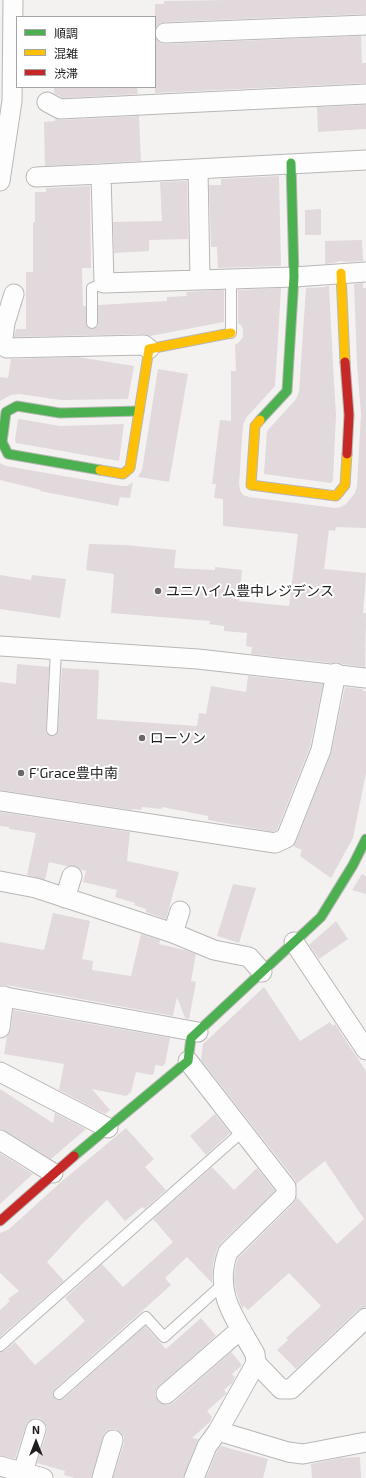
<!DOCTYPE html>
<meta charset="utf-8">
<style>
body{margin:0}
#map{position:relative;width:366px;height:1478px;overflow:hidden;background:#f4f2f0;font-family:"Exo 2","Noto Sans JP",sans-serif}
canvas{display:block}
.legend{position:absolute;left:16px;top:16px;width:140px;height:72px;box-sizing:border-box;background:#fff;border:1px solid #a5a5a5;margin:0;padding:5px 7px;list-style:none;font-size:12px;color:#1f1e1d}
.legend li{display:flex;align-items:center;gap:8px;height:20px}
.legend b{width:20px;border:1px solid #a5a5a5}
.north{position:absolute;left:16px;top:1422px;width:40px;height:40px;-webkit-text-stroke:3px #fff;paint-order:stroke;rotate:0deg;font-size:11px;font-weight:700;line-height:16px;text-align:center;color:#1f1e1d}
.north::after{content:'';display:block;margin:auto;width:14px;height:18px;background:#1f1e1d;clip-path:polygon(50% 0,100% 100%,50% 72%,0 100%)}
</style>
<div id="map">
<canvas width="366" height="1478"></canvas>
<ul class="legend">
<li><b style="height:5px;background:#4caf50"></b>順調</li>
<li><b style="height:5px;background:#ffc107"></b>混雑</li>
<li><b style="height:5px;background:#c62828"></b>渋滞</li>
</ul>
<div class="north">N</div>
</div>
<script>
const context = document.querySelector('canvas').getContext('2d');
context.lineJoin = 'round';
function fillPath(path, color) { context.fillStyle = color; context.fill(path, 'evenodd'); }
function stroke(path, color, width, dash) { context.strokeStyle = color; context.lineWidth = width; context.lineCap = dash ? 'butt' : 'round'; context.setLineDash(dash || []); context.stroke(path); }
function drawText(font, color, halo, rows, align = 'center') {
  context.font = font + ' "Exo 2","Noto Sans JP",sans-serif'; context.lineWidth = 4; context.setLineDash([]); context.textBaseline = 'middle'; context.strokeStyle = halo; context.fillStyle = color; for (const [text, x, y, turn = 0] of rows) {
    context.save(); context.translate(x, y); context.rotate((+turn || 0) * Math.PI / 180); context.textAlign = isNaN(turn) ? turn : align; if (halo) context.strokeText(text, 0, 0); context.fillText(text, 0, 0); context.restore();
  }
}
const building = new Path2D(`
 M229,0H366V14L165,22L159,24L155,29V4H164V1Z
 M361,36L362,63H366V83L155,93V37L160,43L165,44Z
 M54,87H137L138,94L63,98L54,93Z
 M366,105V129L318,132L317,107Z
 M139,116L141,161L45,166L44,122L55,121V119L61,120Z
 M279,176L281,266L218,268L217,247H211L209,185H221V179Z
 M186,181H187L188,239L149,240V251L114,253L113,222L162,221L160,182Z
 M90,186L91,268H82L83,306H86L87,327L92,329L98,326V305L167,301V297L187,296L186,292L218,290H224V322L150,336L144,334L14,337L16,329H26V272H33V222H35V192H46V188Z
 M321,209V235H305V210Z
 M362,240L363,261L347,262L340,261L334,263L325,264V241Z
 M363,283V288H366V528L336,527L335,531L329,530L324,569L366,573L363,613H366L365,667L342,664L338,662L332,663L251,654L252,647L246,646L247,633L224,631V626L209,624L210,621L111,613L114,574L86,570L89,544L126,545L176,550L174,568L215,570V567L242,570L239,601L289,606L298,534L223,526V499L214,498L216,484H212L220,420L231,421V371H236L235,345L239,342L243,337V330L241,325L238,323V290L281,288L275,386L246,418L243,425L239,484L240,490L243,495L249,497L335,508L341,507L346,504L355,493L357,486L361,414L357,363L354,284Z
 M326,286H329L333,365L336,415L333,480L331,483L264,474L267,431L296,399L299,392L306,288L326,287Z
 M78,357L134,366L128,399L61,400L19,394L11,395L0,401V377L8,378L11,359Z
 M158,369L188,374L169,482L138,477L142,470Z
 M19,419L60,426L124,424L119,461L16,443L15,440L18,420Z
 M0,463L6,466L121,486H127L133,482L130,498L120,497L118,506L40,491L41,490L0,480Z
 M0,575L31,580L32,575L66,579L60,618L0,609Z
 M17,664L49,667L46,730V733L51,736H55L58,730L62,668L99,670L97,719L197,726L199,713L206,714L211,686L246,692L248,676L323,684L310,747L277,830L273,832L208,820V816L162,807L161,809L142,807L141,810L132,809V810L0,790V682L16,684Z
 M345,687L363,689V691H366V773L353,838L331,878L300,856L302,850L293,846L296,842L331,754Z
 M0,812L130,832L127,861L179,872L166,919L146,912V909L134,905L135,903L115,897L117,890L83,882L86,871L81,870L76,866H67L49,862L45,880L27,875L36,833L9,829V827L0,826Z
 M362,874L366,876V894L352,890Z
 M233,884L256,888L239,943L217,936Z
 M53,913L90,921L82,959L93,961L92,970L131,976L141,934L160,940L159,944L185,950L196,954L191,981L196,982L189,1019L185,1018L177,997L173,1016L6,985H0V942L44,950Z
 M336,921L348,939L319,959L309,945Z
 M264,987L300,1041L330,1022L333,1026L335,1024L366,1071V1307L358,1310L296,1369L277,1350L288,1340L286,1338L321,1306L289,1273L248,1310L244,1306L242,1308L236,1291L234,1280L235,1269L238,1258L294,1203L297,1197L337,1244L364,1219L325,1161L296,1184L295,1180L201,1060L203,1044Z
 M13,1010L170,1038L165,1064L162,1066L155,1065L154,1073L152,1075L136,1072L131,1092L126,1096L92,1089L110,1110L105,1114L59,1090L64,1064L4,1054L7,1036L11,1029Z
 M0,1089L53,1123L55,1113L86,1129L51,1159L6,1131L0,1129Z
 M215,1114L230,1133L206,1155L190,1136Z
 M126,1128L154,1159L145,1167L166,1190L145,1209L142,1207L125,1221L107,1200L83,1223L47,1262L64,1281L0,1337V1310L10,1301L8,1299L19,1291L0,1273V1233L8,1230L61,1182Z
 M0,1153L33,1174L0,1204Z
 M212,1167L234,1190L257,1168L275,1191L220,1244L217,1249L213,1264L212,1283L187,1257L165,1278L171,1285L55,1389L53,1392L54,1398L57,1400L63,1399L145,1326L166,1349L201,1318L216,1336L159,1386L156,1390L155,1396L158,1401L163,1404L168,1405L173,1403L231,1352L242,1365L232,1374L235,1377L232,1383L224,1390L227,1393L225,1395L207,1411L212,1417L210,1422L192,1438L198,1439L183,1478H113L124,1443V1437L121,1433L116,1429H110L105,1432L103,1437L91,1478H75L64,1475L65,1471L37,1463L47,1432V1427L44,1422L39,1418H34L29,1421L26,1425L15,1459L0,1455V1352L4,1351L15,1342L35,1365L64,1340L85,1321L65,1298L102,1264L123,1287L173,1242L153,1219Z
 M221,1446L268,1459L263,1478H206L217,1451Z
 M360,1457L361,1478H312L311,1464L340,1458Z`);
const lane = new Path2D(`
 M231,279V333
 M92,323V288L104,283
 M52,730L56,650
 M0,1346L243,1131
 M59,1394L146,1317L164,1337L222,1285`);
const street = new Path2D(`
 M165,33L366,25
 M47,102L60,109L366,94
 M366,160L101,174L104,283L294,277L366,272
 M198,169L200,280
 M36,177L101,174
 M0,181L12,101L13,0
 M14,294L5,323L2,345L7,348L144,345L149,349
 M0,646L198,659L366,678
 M0,801L275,843L286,838L321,750L336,673
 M0,881L36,888L173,933L214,950L249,957L262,972
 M65,898L72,876
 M173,933L180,911
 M294,942L366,1050
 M0,996L198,1032
 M0,1028L4,996
 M188,1061L286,1187V1195L228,1252C213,1294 236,1319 255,1354L256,1363L218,1431L207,1446L194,1478
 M0,1072L108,1128
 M0,1140L53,1173
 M256,1363L281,1389H291L366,1318
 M166,1394L241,1329
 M218,1431L288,1452L303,1454L366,1442
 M0,1466L43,1478
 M23,1472L36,1429
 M102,1478L113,1440`);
const fast = new Path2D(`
 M260,420L287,391L294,277L291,163
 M100,470L8,454L2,442L6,412L17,406L60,413L139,411
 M74,1156L188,1061L191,1038L321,917L353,865L366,839`);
const slow = new Path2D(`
 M341,273L345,362
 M260,420L255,426L251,485L336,496L345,485L347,454
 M100,470L123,474L130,468L149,349L231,333`);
const jam = new Path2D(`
 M345,362L349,415L347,454
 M0,1221L74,1156`);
const markers = [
 [158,591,4,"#6a6867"],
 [142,738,4,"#6a6867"],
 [21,773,4,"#6a6867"]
];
const poiNames = [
 ["ユニハイム豊中レジデンス",166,591],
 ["ローソン",150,738],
 ["F'Grace豊中南",29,773]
];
fillPath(building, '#e1d9dc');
stroke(lane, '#b8b7b5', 12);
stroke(street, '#b8b7b5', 21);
stroke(fast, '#b8b7b5', 11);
stroke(slow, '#b8b7b5', 11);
stroke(jam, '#b8b7b5', 11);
stroke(lane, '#fdfdfd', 10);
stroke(street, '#fdfdfd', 19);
stroke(fast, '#4caf50', 9);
stroke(slow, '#ffc107', 9);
stroke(jam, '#c62828', 9);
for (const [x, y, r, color] of markers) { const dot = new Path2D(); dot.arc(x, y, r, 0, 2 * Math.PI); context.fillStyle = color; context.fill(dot); stroke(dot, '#fff', 1.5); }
drawText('14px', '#1f1e1d', '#fff', poiNames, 'left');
</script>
